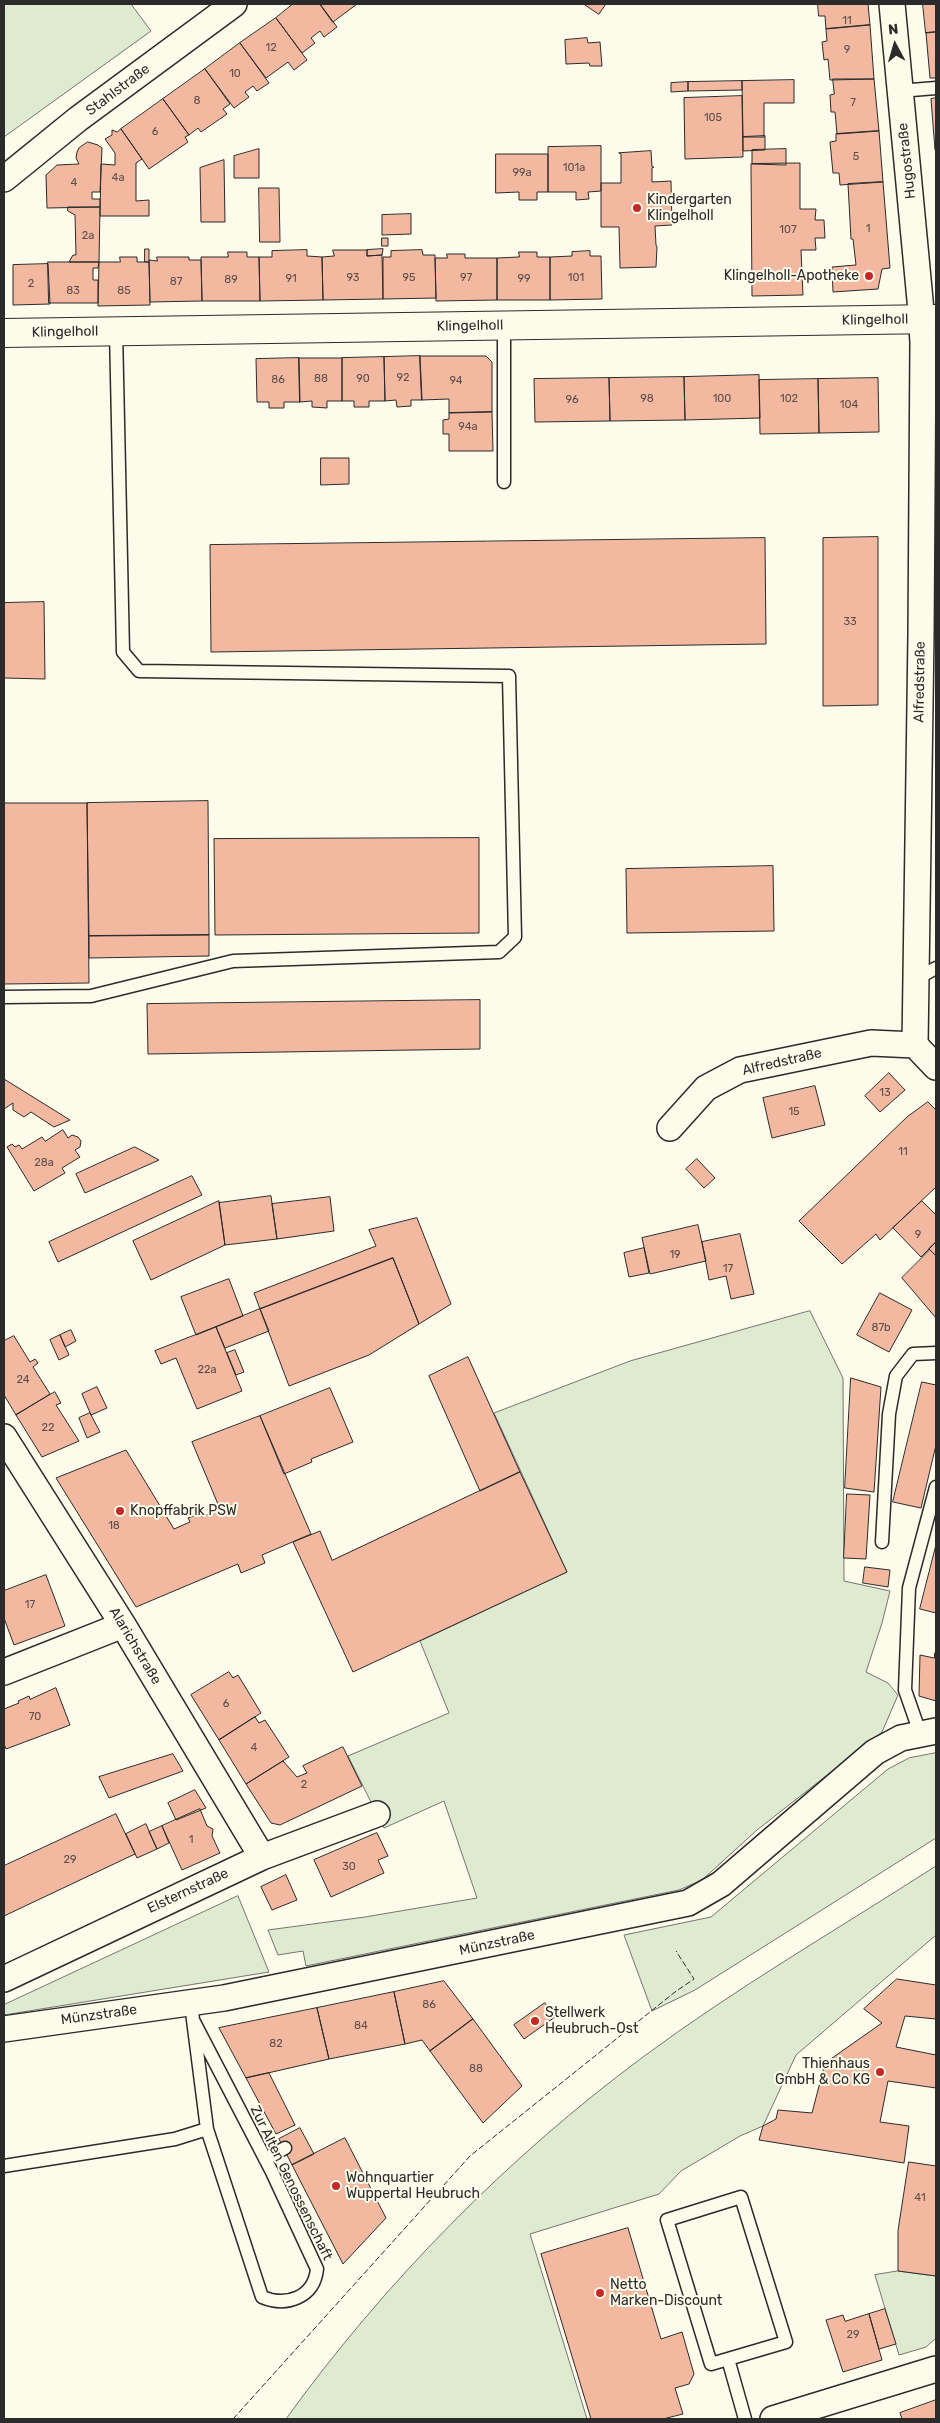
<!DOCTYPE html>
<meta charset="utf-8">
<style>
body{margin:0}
#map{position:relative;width:940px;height:2423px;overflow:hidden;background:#fdfbea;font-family:Rubik,sans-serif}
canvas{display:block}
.frame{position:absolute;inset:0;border:5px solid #2b2b2b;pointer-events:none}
.north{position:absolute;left:870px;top:20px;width:50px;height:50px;-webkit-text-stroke:4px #fdfbea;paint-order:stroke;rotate:354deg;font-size:14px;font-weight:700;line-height:20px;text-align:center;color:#2b2b2b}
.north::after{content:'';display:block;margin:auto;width:18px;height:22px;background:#2b2b2b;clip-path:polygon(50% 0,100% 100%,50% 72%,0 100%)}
</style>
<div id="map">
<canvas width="940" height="2423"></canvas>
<div class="frame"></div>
<div class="north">N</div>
</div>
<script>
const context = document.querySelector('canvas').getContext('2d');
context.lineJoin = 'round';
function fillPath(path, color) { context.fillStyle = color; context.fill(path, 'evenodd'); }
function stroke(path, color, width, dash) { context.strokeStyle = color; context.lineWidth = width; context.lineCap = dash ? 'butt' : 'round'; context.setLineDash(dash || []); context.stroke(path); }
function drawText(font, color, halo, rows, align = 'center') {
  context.font = font + ' Rubik,sans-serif'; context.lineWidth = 4; context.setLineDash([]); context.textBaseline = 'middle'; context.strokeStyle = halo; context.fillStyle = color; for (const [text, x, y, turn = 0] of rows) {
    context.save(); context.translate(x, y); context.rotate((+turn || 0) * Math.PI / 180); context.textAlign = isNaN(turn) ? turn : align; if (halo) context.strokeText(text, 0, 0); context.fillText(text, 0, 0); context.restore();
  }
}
const green = new Path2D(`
 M4,4H131L151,31L4,137Z
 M810,1311L843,1378L844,1581L890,1591L882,1623L866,1672L888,1683L898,1695L882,1732L757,1830L702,1880L679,1890L306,1966L303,1951L278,1955L268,1930L365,1917L477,1898L444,1801L384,1828L348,1756L449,1713L420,1641L567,1572L494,1413L630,1361Z
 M936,1753V1838L695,1990L652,2011L624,1935L711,1917L888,1769L909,1758Z
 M936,1866V1935L796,2055L763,2126L740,2136L681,2171L659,2194L530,2234L587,2419H286C384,2283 508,2157 643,2057C736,1988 838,1929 936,1866Z
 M238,1896L269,1972L4,2015V2005Z
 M898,2271L936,2276V2338L926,2347L899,2355L875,2275Z`);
const building = new Path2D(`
 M293,4H320L337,27L324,37L320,31L311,38L315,43L302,53L276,18Z
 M320,4H357L333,22Z
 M584,4H606L599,14Z
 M818,4H868L870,25L826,29L825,16H819Z
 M923,4H936V32L926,33Z
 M276,18L307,60L294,70L288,62L266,78L240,43Z
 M870,25L874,79L830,80L828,59L824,60L822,42L827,41L826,29Z
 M936,32V78H930L926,33Z
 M587,38L588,43L600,42L602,66H590L589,63L566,64L565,40Z
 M240,43L269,83L257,91L253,86L245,92L249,97L234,108L205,69Z
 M205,69L230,104L223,109L227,114L201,132L198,128L189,135L163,99Z
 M833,79H874L879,131L837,134L835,112H831L830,95L834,94Z
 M794,80V103H764V137H743L742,81Z
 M742,81V90L688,91V82Z
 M688,82V91L671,92V83Z
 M742,96L743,157L685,159L684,98Z
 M936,98V149L935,150L931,99Z
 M163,99L189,135L185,137L188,142L149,169L121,129Z
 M121,129L142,159L136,163V201L149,200V216H100L101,164L115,165V153L105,139L112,135V130L117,132Z
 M879,131L883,182L840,185L839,173H833L830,142L836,141V134Z
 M765,136V150L743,151V137Z
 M88,142L98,145L102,148L100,192H92V199H100V207L47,208L46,175L57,165L79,164L76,158L77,152L79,148Z
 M601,146V191L588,192L589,199L576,200V192H548V147Z
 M259,149V178H234V156Z
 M786,149V165L752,164V150Z
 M651,151L652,167H654L652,168V182L671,181L672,225L655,226L656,245L657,247L656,267L620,268L619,227H601V183H621V154L619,153Z
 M496,154H548V192H537V200H519V192L496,193Z
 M224,160L225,222H201L200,168Z
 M797,163H800V209H816L815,220H824L825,238H815L816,250H801L803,295L752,296L751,164Z
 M883,182L890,268L882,269L878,289L833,292L832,267L856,265L853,239H851L848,184Z
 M259,188H279L280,242H260Z
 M68,207H100L99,262H69L73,255H76L75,215L68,211Z
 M411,214V234L382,235V215Z
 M382,238H388V246H382Z
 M145,249H149V262H145Z
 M383,249L382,255L367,256V250Z
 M307,250V256L322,257L323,300L260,301L259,257H272V251Z
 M333,250H367V256L382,255L383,299L323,300L322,257L334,256Z
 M422,250L423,255H435L436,298L383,299V257H391V251Z
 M590,251V256H601L602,299L550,300V257L572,256V252Z
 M228,252H247V257H259L260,301H202L201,257H228Z
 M519,252H537V257H550V300H497V258L519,257Z
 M447,254H465V258H497V300L436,301L435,258H447Z
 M120,257H137V262H149L150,305L98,306L99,262H120Z
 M157,257H189V260H201L202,301L150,302L149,260L157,261Z
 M48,262H99L98,268H93V280H98V303H49Z
 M48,264L50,304L13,305V265Z
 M420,356H486L492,362V412L449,413V399L422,400Z
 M420,356L422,400H411V406L397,407L396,400L385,401L384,357Z
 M384,357L385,401H369V407H354V401H342V358Z
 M299,358L300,402H284V408H269V402H257L256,359Z
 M299,358H342V401H327V408L312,407V401L300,402Z
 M759,375L760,418L685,420L684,377Z
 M684,377L685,420L610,421L609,378Z
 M609,378L610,421L535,422L534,379Z
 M878,378L879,432L819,433L818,379Z
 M818,379L819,433L760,434L759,380Z
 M492,412L493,451H449V434H443V420L449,419V413Z
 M321,458H349V484L321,485Z
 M878,537V705L823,706V538Z
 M765,538L766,644L211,652L210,545Z
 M44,602L45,679L4,678V603Z
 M208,801L209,935L89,936L87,803Z
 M4,803H87L89,983L4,984Z
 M479,838V933L215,935L214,839Z
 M773,866L774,931L627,933L626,869Z
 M209,935V956L89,958V936Z
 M480,1000V1049L148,1054L147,1004Z
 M889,1073L905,1090L880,1112L865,1096Z
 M4,1079L70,1120L54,1127L31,1112L24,1117L13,1110V1103L4,1109Z
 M815,1086L825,1125L772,1138L763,1098Z
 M928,1102L936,1110V1187L880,1240L876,1234L842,1264L799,1221L907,1117Z
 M63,1130L68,1138L72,1135L78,1137L81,1141L80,1147L75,1150L80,1157L62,1168L65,1173L34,1191L7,1147L12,1144L15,1147L19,1145L22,1149L42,1137L45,1141Z
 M135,1147L159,1160L85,1193L76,1174Z
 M697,1159L715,1178L704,1188L686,1169Z
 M192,1176L202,1195L58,1262L49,1242Z
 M271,1196L277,1239L225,1245L219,1203Z
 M330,1197L334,1231L277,1239L272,1204Z
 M219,1201L225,1245L151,1280L133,1241Z
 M922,1201L936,1215V1242L921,1257L893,1228Z
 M417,1218L451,1304L419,1324L393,1258L260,1309L254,1293L376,1246L369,1230Z
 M698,1225L706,1261L650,1274L642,1238Z
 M740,1234L754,1294L731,1299L726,1276L709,1280L702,1242Z
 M936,1242V1256L929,1249Z
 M644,1248L649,1273L629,1277L624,1253Z
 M930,1250L936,1256V1318L902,1278Z
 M393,1258L419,1324L369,1355L289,1386L260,1309Z
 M229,1279L243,1316L196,1335L181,1297Z
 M880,1293L912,1310L889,1352L857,1335Z
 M260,1309L269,1331L225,1348L216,1327Z
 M216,1327L242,1391L197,1409L176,1358L161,1364L155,1351Z
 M71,1330L76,1341L65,1347L60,1335Z
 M60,1335L69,1355L59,1360L50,1340Z
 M14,1336L30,1362L35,1359L38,1363L33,1367L50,1394L16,1415L4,1395V1341Z
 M235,1350L244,1372L236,1375L227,1353Z
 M468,1357L520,1472L480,1491L429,1376Z
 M851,1378L881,1387L874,1492L845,1488Z
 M922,1382L936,1385V1445L921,1508L893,1502Z
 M97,1387L107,1408L91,1415L82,1394Z
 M330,1388L353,1442L311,1459L312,1462L284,1474L260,1416Z
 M55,1392L61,1403L56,1405L79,1441L42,1457L16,1415Z
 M90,1413L100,1432L87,1438L79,1418Z
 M260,1416L311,1534L262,1555L265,1563L241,1573L238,1564L136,1607L56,1478L126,1450L174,1529L190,1522L188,1518L201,1513L202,1517L220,1509L192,1442Z
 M520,1472L567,1572L353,1672L293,1542L320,1531L332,1560Z
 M847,1494L870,1495L866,1559L844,1558Z
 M936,1545V1613L920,1609Z
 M865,1567L890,1570L888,1587L863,1583Z
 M46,1575L65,1626L14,1645L4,1618V1591Z
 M935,1653H936V1701L919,1696L920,1655L934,1658Z
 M229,1672L233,1678L238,1675L261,1713L219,1740L191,1695Z
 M56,1688L70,1725L6,1749L4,1744V1709L19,1703L18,1701L29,1696L30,1699Z
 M255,1717L259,1723L265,1720L289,1757L246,1784L219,1740Z
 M343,1747L362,1786L280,1825L271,1823L246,1784L283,1761L297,1777L307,1773L303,1766Z
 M173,1754L183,1771L109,1798L99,1777Z
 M195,1790L206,1808L176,1820L168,1803Z
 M200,1809L207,1826L213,1829L212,1836L220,1853L182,1870L162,1826Z
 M116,1814L135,1854L4,1916V1866Z
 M146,1824L157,1849L137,1858L126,1834Z
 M162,1826L169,1843L157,1849L149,1832Z
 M377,1833L388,1856L378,1860L384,1873L331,1897L314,1860Z
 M286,1875L297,1900L272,1910L261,1887Z
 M897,1979L936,1985V2019L905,2016L896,2047L936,2055V2088L888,2081L880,2122L909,2126L904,2163L759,2140L763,2126L776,2119L778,2110L812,2113L825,2063L882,2023L864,2009Z
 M444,1981L473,2019L430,2051L422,2040L405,2044L394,1992Z
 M394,1992L405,2044L329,2059L317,2008Z
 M545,2003L555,2017L524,2039L514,2025Z
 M317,2008L329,2059L246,2078L219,2028Z
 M473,2019L522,2086L483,2123L430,2051Z
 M269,2073L295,2125L276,2134L246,2078Z
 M300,2128L314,2154L292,2165L279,2139Z
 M345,2138L386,2218L343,2264L292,2165Z
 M909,2162L936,2166V2276L898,2271V2231Z
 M628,2228L661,2339L682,2332L694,2374L689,2384L675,2388L683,2414L663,2419H591L541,2254Z
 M885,2309L896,2344L879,2349L869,2314Z
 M869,2314L882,2360L843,2372L826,2320L843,2315L845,2321Z
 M936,2400V2419H902L900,2413Z`);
const service = new Path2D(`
 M899,91L936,88
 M504,325V482
 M916,979L936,968
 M4,997L91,996L233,961L499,952L515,937L509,676L139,671L123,652L116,331
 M882,1542L889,1414L896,1376L913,1354L936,1353
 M920,1733L905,1690L909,1588L936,1487
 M191,2002L193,2020L207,2129L262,2297C286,2307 314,2298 317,2269L272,2172L193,2020
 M265,2159L285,2148
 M4,2166L175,2139L207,2129
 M741,2197L786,2342L711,2364L667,2220Z
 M728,2359L745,2419`);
const minor = new Path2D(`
 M892,4L920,300L923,342L921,635L915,1045
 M4,179L78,119L234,4
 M670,1128L706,1088L740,1070L871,1043L915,1045L936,1067
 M4,1437L123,1625L262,1857
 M4,1672L123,1625
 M4,1979L262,1857L377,1814
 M4,2029L224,1998L688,1903L721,1884L875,1752L901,1738L936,1731
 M773,2419L936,2369`);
const tertiary = new Path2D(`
 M4,333L936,319`);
const fence = new Path2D(`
 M233,2419L470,2156L675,1992L694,1979L676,1951`);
const markers = [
 [637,208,5,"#c62828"],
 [869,276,5,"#c62828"],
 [120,1511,5,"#c62828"],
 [535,2021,5,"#c62828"],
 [880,2072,5,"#c62828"],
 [336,2186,5,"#c62828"],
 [600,2293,5,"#c62828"]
];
const numberNames = [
 ["11",847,21],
 ["12",271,48],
 ["9",847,50],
 ["10",235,74],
 ["8",197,101],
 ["7",853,103],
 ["105",713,118],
 ["6",155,132],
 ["5",856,157],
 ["101a",574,168],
 ["99a",522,173],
 ["4a",118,178],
 ["4",74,183],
 ["1",868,229],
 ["107",788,230],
 ["2a",88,236],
 ["93",353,278],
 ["95",409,278],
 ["97",466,278],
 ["101",576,278],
 ["91",291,279],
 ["99",524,279],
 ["89",231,280],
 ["87",176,282],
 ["2",31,284],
 ["83",73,291],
 ["85",124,291],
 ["92",403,378],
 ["88",321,379],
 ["90",363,379],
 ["86",278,380],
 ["94",456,381],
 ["98",647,399],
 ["100",722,399],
 ["102",789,399],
 ["96",572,400],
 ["104",849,405],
 ["94a",468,427],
 ["33",850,622],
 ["13",885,1093],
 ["15",794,1112],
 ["11",903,1152],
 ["28a",44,1163],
 ["9",918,1235],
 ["19",675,1255],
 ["17",728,1269],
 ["87b",881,1328],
 ["22a",207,1370],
 ["24",23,1380],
 ["22",48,1428],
 ["18",114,1526],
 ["17",30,1605],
 ["6",226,1704],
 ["70",35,1717],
 ["4",254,1748],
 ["2",304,1785],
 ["1",191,1840],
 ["29",70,1860],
 ["30",349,1867],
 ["86",429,2005],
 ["84",361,2026],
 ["82",276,2044],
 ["88",476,2069],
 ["41",920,2198],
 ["29",853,2335]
];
const streetNames = [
 ["Stahlstraße",118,90,-37],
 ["Hugostraße",907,161,-96],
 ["Klingelholl",875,320,-1],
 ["Klingelholl",470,326,-1],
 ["Klingelholl",65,332,-1],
 ["Alfredstraße",920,682,-89],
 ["Alfredstraße",782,1062,-13],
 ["Alarichstraße",135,1646,59],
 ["Elsternstraße",188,1891,-25],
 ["Münzstraße",497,1943,-12],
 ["Münzstraße",99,2015,-8],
 ["Zur Alten Genossenschaft",291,2183,64]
];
const poiNames = [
 ["Kindergarten",647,200],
 ["Klingelholl",647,216],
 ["Klingelholl-Apotheke",859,276,"right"],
 ["Knopffabrik PSW",130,1511],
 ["Stellwerk",545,2013],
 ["Heubruch-Ost",545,2029],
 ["Thienhaus",870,2064,"right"],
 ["GmbH & Co KG",870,2080,"right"],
 ["Wohnquartier",346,2178],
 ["Wuppertal Heubruch",346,2194],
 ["Netto",610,2285],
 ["Marken-Discount",610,2301]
];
fillPath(green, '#deebd1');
stroke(green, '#74746e', 1);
fillPath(building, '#f2b8a0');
stroke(building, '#2b2b2b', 1);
stroke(service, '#2b2b2b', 15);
stroke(minor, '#2b2b2b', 28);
stroke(tertiary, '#2b2b2b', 30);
stroke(service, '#fdfbea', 12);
stroke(minor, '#fdfbea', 25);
stroke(tertiary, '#fdfbea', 28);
stroke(fence, '#2b2b2b', 1, [6, 2.5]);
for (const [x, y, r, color] of markers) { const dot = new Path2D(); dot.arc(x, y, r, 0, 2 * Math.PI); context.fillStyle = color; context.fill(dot); stroke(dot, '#fdfbea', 2); }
drawText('11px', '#5d4e48', null, numberNames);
drawText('14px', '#2b2b2b', '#fdfbea', streetNames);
drawText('14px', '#2b2b2b', '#fdfbea', poiNames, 'left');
</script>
